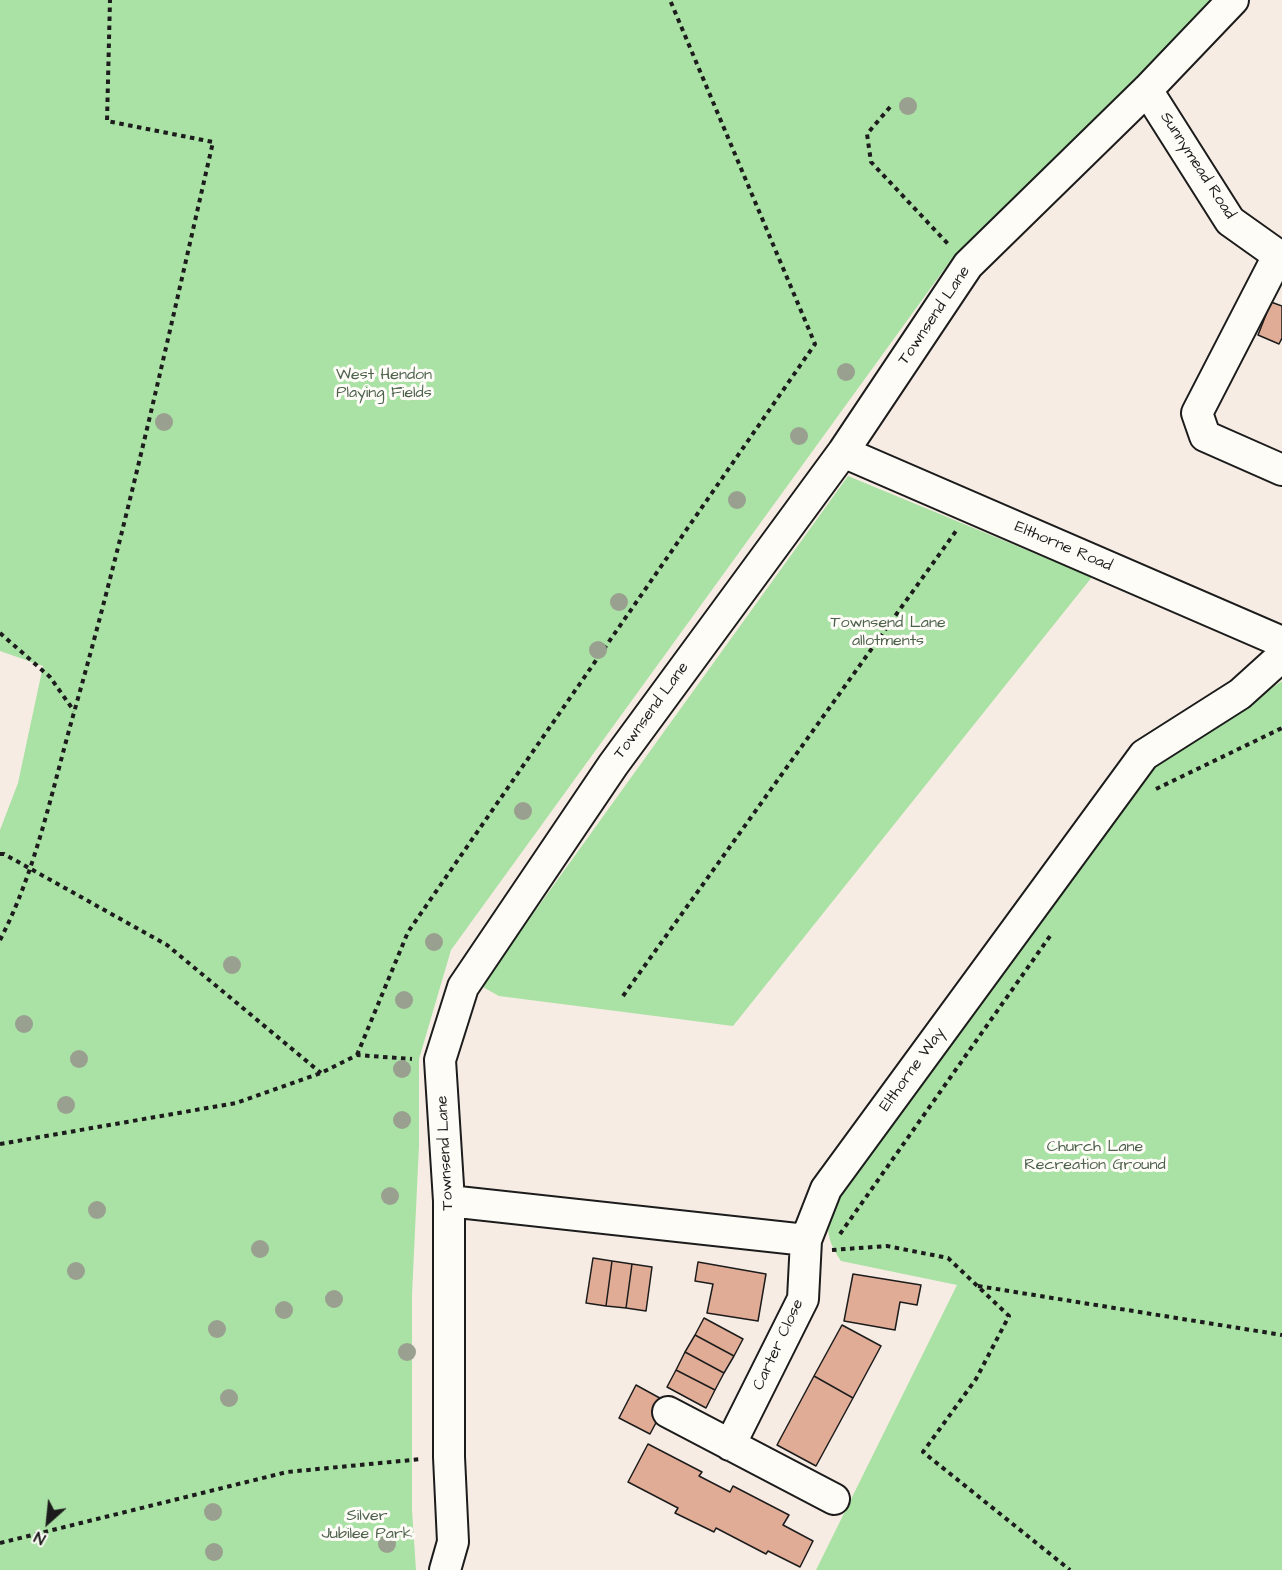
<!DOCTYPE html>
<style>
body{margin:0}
#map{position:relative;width:1282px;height:1570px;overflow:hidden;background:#f7ece4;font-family:"Architects Daughter",sans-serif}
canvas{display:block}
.north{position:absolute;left:18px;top:1492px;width:60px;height:60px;-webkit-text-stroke:4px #fdfcf7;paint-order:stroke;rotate:207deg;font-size:16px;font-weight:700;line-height:24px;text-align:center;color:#1c1c1c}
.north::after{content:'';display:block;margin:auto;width:21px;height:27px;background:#1c1c1c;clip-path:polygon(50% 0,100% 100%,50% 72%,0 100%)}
</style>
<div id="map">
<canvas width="1282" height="1570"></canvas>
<div class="north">N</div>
</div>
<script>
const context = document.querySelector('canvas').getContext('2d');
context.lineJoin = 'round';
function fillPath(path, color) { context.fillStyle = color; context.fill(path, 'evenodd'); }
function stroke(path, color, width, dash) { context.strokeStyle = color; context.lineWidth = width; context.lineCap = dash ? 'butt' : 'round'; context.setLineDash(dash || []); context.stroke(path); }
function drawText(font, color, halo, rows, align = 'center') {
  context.font = font + ' "Architects Daughter",sans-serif'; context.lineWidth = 6; context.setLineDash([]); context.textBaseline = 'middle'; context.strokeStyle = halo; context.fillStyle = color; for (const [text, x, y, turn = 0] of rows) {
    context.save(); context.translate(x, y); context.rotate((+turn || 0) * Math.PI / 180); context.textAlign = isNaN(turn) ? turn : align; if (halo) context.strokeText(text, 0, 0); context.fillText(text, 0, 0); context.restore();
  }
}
const green = new Path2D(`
 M0,0H1218L1150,78L951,260L451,950L419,1059V1145L412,1295V1510L416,1570H0V830L18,783L43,666L0,651Z
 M848,476L1092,577L733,1026L499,996L481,986Z
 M1282,681V1570H816L957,1285L841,1261C825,1237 827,1229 831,1201L1145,772Z`);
const building = new Path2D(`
 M1271,302L1282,306V338L1279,344L1258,335Z
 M593,1258L612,1261L606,1306L586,1303Z
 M612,1261L632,1264L626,1308L606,1306Z
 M698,1262L766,1274L758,1321L707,1313L713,1284L695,1281Z
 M632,1264L652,1267L646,1311L626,1308Z
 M853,1274L921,1285L917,1305L900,1302L895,1330L844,1321Z
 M704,1318L743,1339L734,1356L695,1335Z
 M842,1325L881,1346L853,1398L814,1376Z
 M695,1335L734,1356L724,1373L685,1352Z
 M685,1352L724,1373L715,1390L676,1370Z
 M676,1370L715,1390L706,1408L667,1387Z
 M814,1376L853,1398L816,1466L777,1445Z
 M636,1385L667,1402L650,1434L619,1418Z
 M648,1444L702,1472L699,1476L730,1492L733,1486L789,1515L783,1525L813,1541L800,1567L768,1551L766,1554L716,1528L714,1532L675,1513L678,1508L628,1482Z`);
const path = new Path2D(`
 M890,107L867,134L871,162L949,245
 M0,633L50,677L74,711
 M1156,789L1282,728
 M0,854H4L167,945L321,1073
 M0,940C36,871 52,790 73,716C127,526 169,334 213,142L107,121L110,0
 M623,996L956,531
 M357,1055L408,932L815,344L670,0
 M0,1144L236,1103L321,1073L357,1055L412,1059
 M840,1234L1050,936
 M832,1250L887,1246L948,1258L1009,1316L976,1379L923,1452L1070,1570
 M978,1286L1282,1335
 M0,1543L287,1472L422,1459`);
const minor = new Path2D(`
 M1147,90L1230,221L1282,258
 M1278,256L1197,413L1205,436L1282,470
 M843,452L1282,642
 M449,1201L806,1240L826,1189L1144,755L1240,694L1282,656
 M668,1412L834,1499
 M730,1445L803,1299L806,1240
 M445,1570L453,1542L449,1457V1201L440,1060L463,987L613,765L843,452L968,265L1147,90L1233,0`);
const trees = [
 [908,106],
 [846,372],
 [164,422],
 [799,436],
 [737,500],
 [619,602],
 [598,650],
 [523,811],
 [434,942],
 [232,965],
 [404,1000],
 [24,1024],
 [79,1059],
 [402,1069],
 [66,1105],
 [402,1120],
 [390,1196],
 [97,1210],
 [260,1249],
 [76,1271],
 [334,1299],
 [284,1310],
 [217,1329],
 [407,1352],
 [229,1398],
 [213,1512],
 [387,1544],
 [214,1552]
];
const streetNames = [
 ["Sunnymead Road",1197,166,57],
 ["Townsend Lane",935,316,-56],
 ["Elthorne Road",1063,547,23],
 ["Townsend Lane",652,711,-54],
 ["Elthorne Way",913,1070,-54],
 ["Townsend Lane",446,1153,-93],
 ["Carter Close",779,1345,-65]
];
const parkNames = [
 ["West Hendon",384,376],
 ["Playing Fields",384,394],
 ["Townsend Lane",888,624],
 ["allotments",888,642],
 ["Church Lane",1095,1148],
 ["Recreation Ground",1095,1166],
 ["Silver",367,1517],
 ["Jubilee Park",367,1535]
];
fillPath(green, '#aae1a4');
fillPath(building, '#e1ac96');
stroke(building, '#1c1c1c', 1.5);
stroke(minor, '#1c1c1c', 34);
stroke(path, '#1c1c1c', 4, [4.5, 4.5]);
stroke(minor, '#fdfcf7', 30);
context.fillStyle = '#9aa090';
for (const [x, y] of trees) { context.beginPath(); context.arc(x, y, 9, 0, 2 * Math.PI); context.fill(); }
drawText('16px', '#1c1c1c', '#fdfcf7', streetNames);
drawText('16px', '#4e614c', '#fdfcf7', parkNames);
</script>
